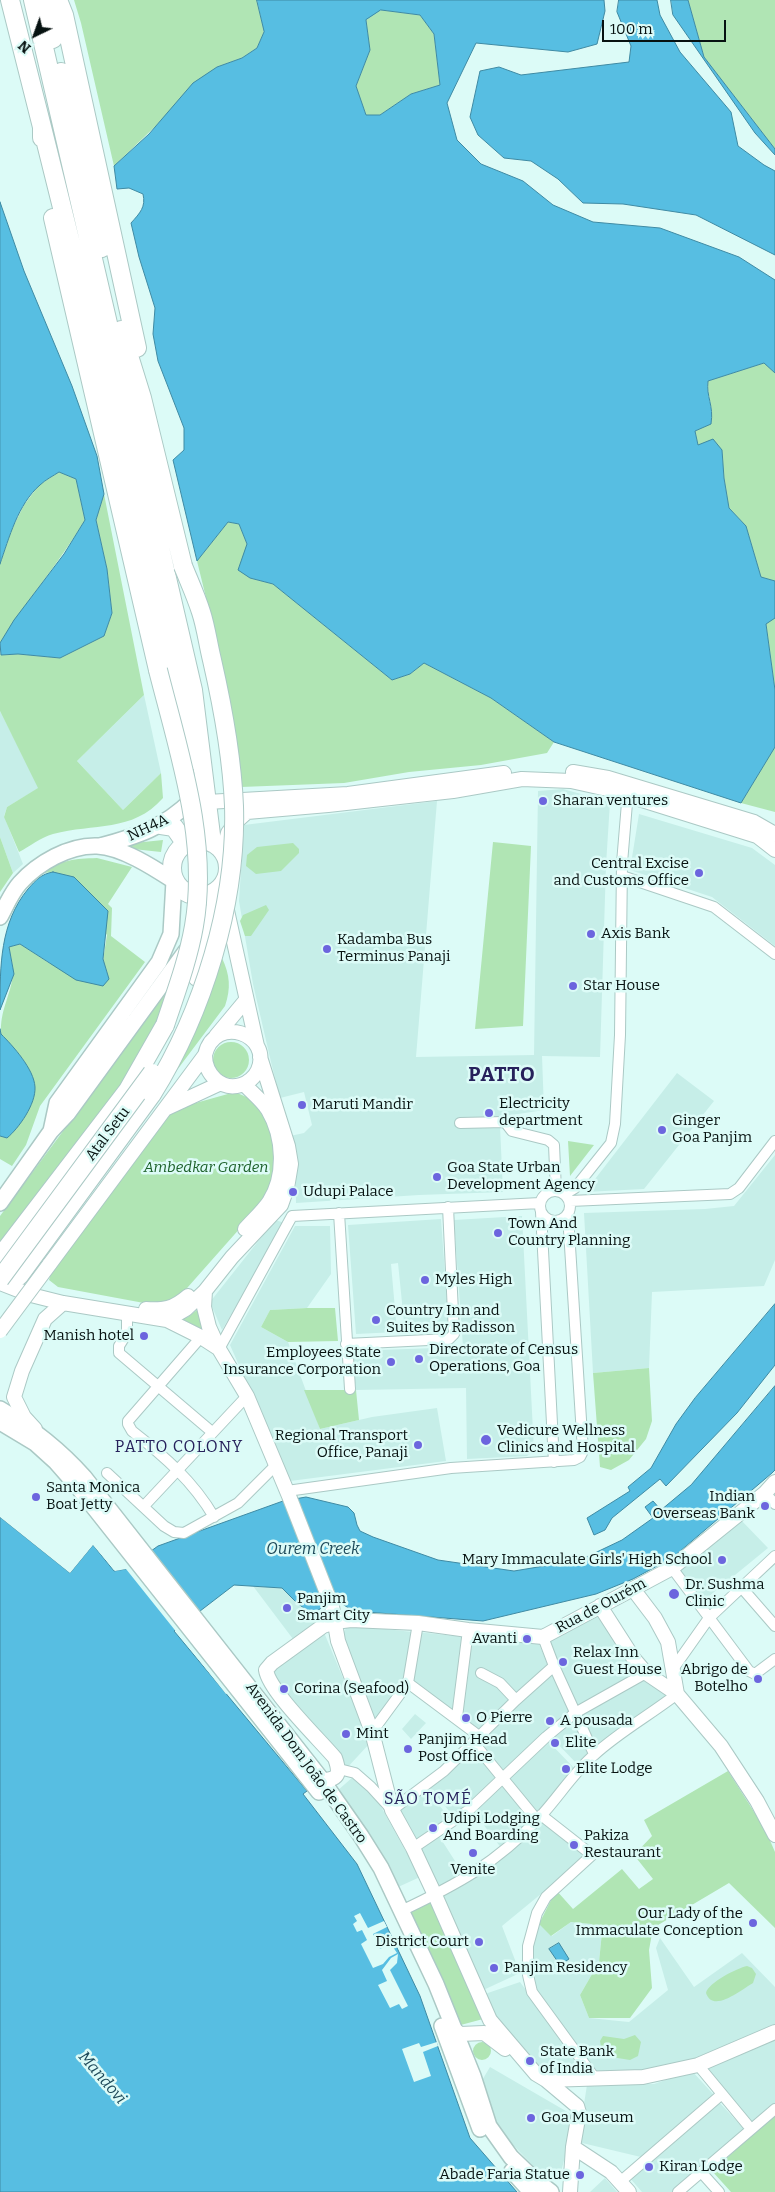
<!DOCTYPE html>
<meta charset="utf-8">
<style>
body{margin:0}
#map{position:relative;width:775px;height:2192px;overflow:hidden;background:#dcfbf7;font-family:Bitter,serif}
canvas{display:block}
.north{position:absolute;left:10px;top:10px;width:50px;height:50px;-webkit-text-stroke:4px #dcfbf7;paint-order:stroke;rotate:222deg;font-size:14px;font-weight:700;line-height:20px;text-align:center;color:#071211}
.north::after{content:'';display:block;margin:auto;width:18px;height:22px;background:#071211;clip-path:polygon(50% 0,100% 100%,50% 72%,0 100%)}
.scale{position:absolute;left:602px;top:20px;width:124px;height:22px;box-sizing:border-box;border:2px solid #071211;border-top:0;padding-left:6px;font-size:15px;line-height:18px;white-space:nowrap;color:#071211;-webkit-text-stroke:4px #dcfbf7;paint-order:stroke}
</style>
<div id="map">
<canvas width="775" height="2192"></canvas>
<div class="north">N</div>
<div class="scale">100 m</div>
</div>
<script>
const context = document.querySelector('canvas').getContext('2d');
context.lineJoin = 'round';
function fillPath(path, color) { context.fillStyle = color; context.fill(path, 'evenodd'); }
function stroke(path, color, width, dash) { context.strokeStyle = color; context.lineWidth = width; context.lineCap = dash ? 'butt' : 'round'; context.setLineDash(dash || []); context.stroke(path); }
function drawText(font, color, halo, rows, align = 'center') {
  context.font = font + ' Bitter,serif'; context.lineWidth = 5; context.setLineDash([]); context.textBaseline = 'middle'; context.strokeStyle = halo; context.fillStyle = color; for (const [text, x, y, turn = 0] of rows) {
    context.save(); context.translate(x, y); context.rotate((+turn || 0) * Math.PI / 180); context.textAlign = isNaN(turn) ? turn : align; if (halo) context.strokeText(text, 0, 0); context.fillText(text, 0, 0); context.restore();
  }
}
const built = new Path2D(`
 M144,695L161,773L123,810L77,761Z
 M0,711L39,788L7,807L4,816L23,864L13,873L0,837Z
 M563,789L610,802L606,865L600,1057L542,1056L544,1110L499,1117L458,1118V1128L500,1126L503,1192L419,1195L296,1203L295,1157L290,1136L304,1133L312,1125L304,1092L280,1098L271,1062L253,984L239,901L244,825L437,801L416,1057L534,1055L538,791Z
 M639,814L752,848L775,865V946L712,897L630,870Z
 M677,1073L714,1101L644,1189L585,1192Z
 M775,1155V1260L764,1286L652,1292L649,1368L593,1373L584,1213L705,1209L734,1206Z
 M522,1216L534,1451L527,1456L467,1459L466,1388L356,1390L351,1351L463,1347L454,1220Z
 M441,1219L449,1329L405,1332L398,1263L391,1264L397,1332L356,1334L348,1225Z
 M275,1220L285,1223L222,1330L210,1302Z
 M295,1226H330L331,1274L307,1308L270,1310L261,1327L288,1342L320,1429L372,1417L437,1408L446,1461L290,1481L230,1345Z
 M740,1519L768,1548L702,1602L677,1572Z
 M253,1586L282,1588L297,1603L312,1614L318,1623L293,1639Z
 M599,1611L642,1673L576,1710L547,1640Z
 M352,1625L412,1632L407,1678L379,1719L373,1720L343,1634L346,1628Z
 M323,1630L370,1743L346,1769L268,1673Z
 M417,1632L464,1637L454,1711L412,1683Z
 M469,1638L539,1644L548,1666L478,1732L460,1716Z
 M553,1672L572,1712L501,1773L476,1744Z
 M646,1677L670,1697L596,1750L579,1716Z
 M415,1714L426,1723L411,1739L402,1729Z
 M575,1720L591,1754L578,1765L553,1739Z
 M548,1741L575,1769L536,1815L506,1780Z
 M475,1749L498,1776L454,1817L430,1788Z
 M353,1777L379,1803L420,1877L396,1888L375,1843L337,1791Z
 M503,1784L533,1818L502,1849L473,1811Z
 M427,1790L451,1820L415,1843L399,1809Z
 M541,1817L587,1852L547,1889L502,1926L520,1973L479,1992L439,1894Z
 M439,1836L464,1875L441,1890L419,1849Z
 M571,1922L591,1924L602,1932L599,1962L580,1995L589,2018L629,2022L668,1990L656,1948L660,1938L694,1987L742,1953L775,1987V2028L687,2064L641,2071L598,2074L535,1991L531,1963L536,1931L539,1924L552,1936Z
 M520,1982L586,2071L541,2073L493,2017L482,1995Z
 M775,2037V2103L751,2125L704,2068Z
 M490,2067L571,2114L574,2121L559,2180L554,2181L544,2177L492,2123L481,2082Z
 M692,2071L713,2094L645,2158L578,2142L587,2085L654,2084Z
 M718,2101L745,2130L674,2192H642L629,2177Z
 M605,2178L617,2192H590Z`);
const green = new Path2D(`
 M74,0H257L264,32L257,48L242,58L217,67L114,166L81,23Z
 M688,0H775V149L704,57Z
 M381,10L420,15L434,34L440,85L411,94L380,115H366L356,86L370,50L366,20Z
 M764,363L775,373V581L761,577L746,526L729,508L724,478L722,450L698,445L695,431L711,423C714,406 707,397 708,381Z
 M59,472L76,479L85,520C59,563 27,600 0,643V564L11,531L24,505L39,485Z
 M104,494L144,695L77,761L123,810L161,773L163,798C132,833 94,823 53,834C41,837 29,847 19,852L4,817L7,807L38,788L0,711V653L1,655L18,654L60,658L104,636L112,613L107,569L96,520Z
 M228,522L239,524L247,544L250,578L273,584L392,680L410,674L424,663L491,698L554,742L547,753L481,765L409,772L344,783L241,787L211,618L197,561Z
 M775,618V690L766,623Z
 M775,747V812L741,803Z
 M0,837L13,873L0,892Z
 M163,840L161,852L105,846Z
 M493,842L531,846L523,1026L475,1029Z
 M293,843L299,849V853L281,871L256,874L246,866L247,855L257,847Z
 M97,858L132,867L108,904L112,908L111,936L145,962L40,1106L26,1145L12,1166L0,1159V1136L7,1138L25,1062L1,1034C0,1010 10,997 13,975C14,967 10,955 9,947L20,944L49,963L109,979L103,960L107,935L53,872L43,873C63,859 74,859 97,858Z
 M266,905L269,910L251,936H245L240,921L243,915Z
 M222,958C230,975 231,988 225,1006L34,1261L135,1120Z
 M173,983L159,1021L127,1077L0,1248V1216Z
 M213 1060a18 18 0 1 1 36 0a18 18 0 1 1-36 0Z
 M235,1092L251,1099L264,1114L273,1132L277,1168L265,1200L180,1296L160,1306L58,1287L49,1280L52,1269L167,1111Z
 M568,1141L594,1145L570,1176Z
 M307,1308H335L338,1341L288,1342L261,1327L270,1310Z
 M197,1310L199,1311L204,1333L174,1321L188,1317Z
 M649,1368L652,1421L646,1439L629,1460L611,1470L600,1467L593,1373Z
 M304,1390H356L359,1420L320,1429Z
 M728,1771L765,1829L775,1852V1928L729,1883L653,1928L649,1950L652,1988L630,2018H589L580,1995L599,1962L602,1932L591,1924L571,1922L551,1936L539,1924L556,1890L573,1909L622,1869L639,1889L653,1879L634,1855L652,1836L644,1820Z
 M432,1902L483,2019L457,2026L408,1912Z
 M747,1966L752,1968L756,1974L753,1983C742,1989 713,2014 706,1993C708,1983 737,1968 747,1966Z
 M635,2035L641,2042L638,2056L630,2060L605,2056L602,2052L600,2041L603,2036L624,2039Z
 M473 2051a9 9 0 1 1 18 0a9 9 0 1 1-18 0Z
 M775,2115V2192H731L712,2171Z`);
const water = new Path2D(`
 M257,0H604L605,11L597,44L568,52L476,43L447,103L457,140L481,164L523,181L553,205L593,222L660,228L739,257L775,280V373L764,363L708,381C706,397 714,405 711,424L695,431L698,445L713,439L722,450L724,478L729,508L746,526L761,577L775,581V618L766,624L775,690V747L741,803L554,742L491,698L424,663L410,674L392,680L273,584L250,578L238,570L247,544L239,524L228,522L197,561L173,460L184,450V428L158,361L153,334L155,308L139,257L131,223C140,213 146,207 143,194L129,188L117,189L114,166L149,134L193,83L217,67L242,58L257,48L264,32ZM381,10L420,15L434,34L440,85L411,94L380,115H366L356,86L370,50L366,20Z
 M619,0H657L660,15L680,52L731,112L738,146L764,165L775,171V255L696,215L623,204L583,203L558,179L531,161L504,158L478,135L470,117L480,71L499,67L521,75L629,62L631,46L617,12Z
 M671,0H688L704,57L775,149V155L755,133L673,15Z
 M0,202L24,271L72,386L97,456L104,494L96,520L107,569L112,613L104,636L60,658L18,654L1,655L0,643L14,620L64,554L85,520L76,479L59,472C53,476 45,480 40,485C18,504 9,538 0,564Z
 M53,872L74,877L108,911L103,959L109,979L103,986L76,980L20,944L9,947L14,974L0,1010C0,965 0,923 28,889C36,880 41,874 53,872Z
 M0,1029L1,1034C13,1046 34,1069 35,1087C36,1104 19,1128 7,1138L0,1136Z
 M775,1304V1365L737,1413L666,1486L660,1479L612,1518L605,1530L594,1535L587,1518L630,1491L628,1487L651,1468L676,1424L695,1398Z
 M775,1386V1470L772,1473L672,1558L633,1579L596,1594L483,1621L353,1611L341,1603L323,1607L312,1614L297,1603L282,1588L234,1585L174,1631L307,1791L303,1794L357,1864L420,1996L470,2138L517,2192H0V1517L70,1573L93,1545L114,1571L126,1569L158,1546L283,1501L306,1497L348,1507L354,1513L357,1525L360,1531L373,1537L438,1560L514,1571L580,1560L622,1540L653,1518L645,1507L653,1501L661,1510L691,1485Z
 M559,1943L569,1959L560,1965L549,1949Z`);
const pier = new Path2D(`
 M0,1515L70,1569L92,1543L116,1568L125,1567L149,1549L199,1614L178,1631L229,1693L226,1694L126,1569L115,1571L93,1545L70,1573L0,1517Z
 M360,1913L368,1928L384,1921L387,1927L373,1934L380,1949L391,1944L397,1953L389,1957L383,1964L373,1968L361,1944L367,1940L362,1930L357,1932L353,1924L357,1921L354,1916Z
 M398,1954L397,1963L390,1970L408,2006L402,2009L399,2004L390,2008L378,1985L387,1981L382,1970L391,1958Z
 M437,2042L438,2046L423,2052L431,2076L414,2082L402,2049L419,2043L421,2047Z`);
const street = new Path2D(`
 M622,876L714,907L775,954
 M460,1123L505,1122L512,1131L548,1140L554,1145L556,1191
 M540 1206a15 15 0 1 1 30 0a15 15 0 1 1-30 0Z
 M565,1194L575,1188L611,1143L615,1124L620,1035L622,863L628,791
 M570,1201L730,1194L739,1188L775,1141
 M541,1212L554,1462
 M339,1213L350,1389
 M292,1216L540,1203
 M127,1314V1333L119,1346V1353L212,1432
 M201,1337L128,1421V1424L132,1431C164,1456 193,1481 214,1517
 M346,1344L449,1339L454,1334L448,1207
 M219,1349L292,1216
 M107,1473L164,1526L174,1532L184,1533L238,1503L276,1465
 M287,1491L451,1468L574,1460L580,1457L583,1451L568,1215
 M765,1493L775,1504
 M144,1506L247,1396
 M672,1568L749,1671L755,1674L775,1659
 M742,1588L775,1626
 M543,1637L554,1666L594,1754
 M673,1669L709,1618L775,1556
 M481,1673L500,1683L516,1700
 M408,1683L479,1736
 M457,1717L468,1630
 M372,1732L408,1683L418,1623
 M473,1742L537,1820
 M339,1769L355,1773L371,1787L392,1810L444,1771L516,1700L554,1666
 M541,1815L592,1855L546,1897L537,1913L528,1946V1975L532,1992L594,2077
 M413,1848L469,1810L546,1737L575,1713L646,1673
 M401,1911C458,1884 495,1864 539,1818C558,1798 573,1773 594,1755C619,1732 650,1715 677,1694
 M698,2065L751,2129
 M701,2172L719,2192
 M621,2181L722,2094
 M678,2192L775,2109`);
const secondary = new Path2D(`
 M573,772L608,778L754,822L775,834
 M207,802L348,794L504,773
 M223,852L228,833L237,821L247,812L328,805L453,791L522,779L571,781L607,789L757,836L775,850
 M226,906L257,1046
 M216,1036L246,1000
 M244,1084C251,1092 262,1100 268,1110C284,1137 286,1176 269,1202C262,1212 253,1220 245,1229
 M165,1109L221,1083
 M49,1265L205,1055C215,1013 273,1034 258,1070C255,1077 248,1083 241,1085C221,1091 205,1074 205,1055
 M0,1283L31,1295L63,1303L167,1320L186,1309L205,1291L232,1257L281,1205L287,1188L291,1164L288,1146L260,1057
 M205,1291L204,1307L209,1327L219,1349L247,1396L289,1496L332,1606L338,1641L372,1732L392,1810L413,1848L435,1895L490,2020L536,2074L546,2080L577,2106L579,2113L573,2147L570,2192
 M146,1309C164,1310 173,1309 188,1296
 M167,1320L201,1337L218,1348
 M35,1429L24,1417L14,1397L22,1371L45,1319L63,1303
 M633,1589L655,1618L668,1642L677,1694
 M600,1606L634,1659L646,1673L677,1694L721,1746L757,1801L775,1835
 M322,1780C340,1780 340,1772 335,1758C319,1739 269,1691 266,1670L272,1663L323,1626L335,1622L351,1620L418,1623L468,1630L543,1637L672,1568L765,1493L775,1482
 M455,2030L460,2034L484,2033L505,2049
 M546,2080L643,2077L698,2065L775,2032
 M573,2147L611,2172L629,2192`);
const primary = new Path2D(`
 M100,846C138,836 163,828 192,800
 M0,917C6,906 11,893 20,883C38,863 69,845 97,846C122,847 154,868 174,881L171,934L159,962L57,1103L51,1131
 M0,1203L51,1131L68,1113L186,951
 M0,1409C32,1428 59,1449 84,1477L322,1780L361,1836L381,1868L436,1984L473,2076L489,2126L511,2157L534,2179L551,2192
 M0,1422L35,1443L56,1462L77,1486L319,1792
 M442,2026L480,2129
 M512,2171L531,2192`);
const highway = new Path2D(`
 M10,0L42,127V138
 M33,0L193,690L212,843
 M48,0L49,21L53,39
 M58,0L64,15L137,348
 M61,72L102,248
 M42,127L140,521L178,688L188,762
 M53,218L158,670
 M121,330L142,398L183,566
 M161,825L174,827L186,844
 M172 868a28 28 0 1 1 56 0a28 28 0 1 1-56 0Z
 M197,977L217,900
 M0,1257L128,1090L165,1025
 M19,1276L152,1094`);
const secondaryBridge = new Path2D(`
 M0,1331L49,1265`);
const highwayBridge = new Path2D(`
 M158,670C179,753 209,841 194,926C188,960 176,992 165,1025
 M152,1094C203,1012 237,903 234,806C232,756 223,708 212,660C208,644 206,627 201,612C196,596 189,581 183,566
 M0,1279L152,1073`);
const markers = [
 [543,801,5,"#6c65de"],
 [699,873,5,"#6c65de"],
 [591,934,5,"#6c65de"],
 [327,949,5,"#6c65de"],
 [573,986,5,"#6c65de"],
 [302,1105,5,"#6c65de"],
 [489,1113,5,"#6c65de"],
 [662,1130,5,"#6c65de"],
 [437,1177,5,"#6c65de"],
 [293,1192,5,"#6c65de"],
 [498,1233,5,"#6c65de"],
 [425,1280,5,"#6c65de"],
 [376,1320,5,"#6c65de"],
 [144,1336,5,"#6c65de"],
 [419,1359,5,"#6c65de"],
 [391,1362,5,"#6c65de"],
 [486,1440,6,"#6c65de"],
 [418,1445,5,"#6c65de"],
 [36,1497,5,"#6c65de"],
 [765,1506,5,"#6c65de"],
 [722,1560,5,"#6c65de"],
 [674,1594,6,"#6c65de"],
 [287,1608,5,"#6c65de"],
 [527,1639,5,"#6c65de"],
 [563,1662,5,"#6c65de"],
 [758,1679,5,"#6c65de"],
 [284,1689,5,"#6c65de"],
 [466,1718,5,"#6c65de"],
 [550,1721,5,"#6c65de"],
 [346,1734,5,"#6c65de"],
 [555,1743,5,"#6c65de"],
 [408,1749,5,"#6c65de"],
 [566,1769,5,"#6c65de"],
 [433,1828,5,"#6c65de"],
 [574,1845,5,"#6c65de"],
 [473,1853,5,"#6c65de"],
 [753,1923,5,"#6c65de"],
 [479,1942,5,"#6c65de"],
 [494,1968,5,"#6c65de"],
 [530,2061,5,"#6c65de"],
 [531,2118,5,"#6c65de"],
 [649,2167,5,"#6c65de"],
 [580,2175,5,"#6c65de"]
];
const poiNames = [
 ["Sharan ventures",553,801],
 ["Central Excise",689,864,"right"],
 ["and Customs Office",689,881,"right"],
 ["Axis Bank",601,934],
 ["Kadamba Bus",337,940],
 ["Terminus Panaji",337,957],
 ["Star House",583,986],
 ["Electricity",499,1104],
 ["department",499,1121],
 ["Maruti Mandir",312,1105],
 ["Ginger",672,1121],
 ["Goa Panjim",672,1138],
 ["Goa State Urban",447,1168],
 ["Development Agency",447,1185],
 ["Udupi Palace",303,1192],
 ["Town And",508,1224],
 ["Country Planning",508,1241],
 ["Myles High",435,1280],
 ["Country Inn and",386,1311],
 ["Suites by Radisson",386,1328],
 ["Manish hotel",134,1336,"right"],
 ["Directorate of Census",429,1350],
 ["Operations, Goa",429,1367],
 ["Employees State",381,1353,"right"],
 ["Insurance Corporation",381,1370,"right"],
 ["Vedicure Wellness",497,1431],
 ["Clinics and Hospital",497,1448],
 ["Regional Transport",408,1436,"right"],
 ["Office, Panaji",408,1453,"right"],
 ["Santa Monica",46,1488],
 ["Boat Jetty",46,1505],
 ["Indian",755,1497,"right"],
 ["Overseas Bank",755,1514,"right"],
 ["Mary Immaculate Girls' High School",712,1560,"right"],
 ["Dr. Sushma",685,1585],
 ["Clinic",685,1602],
 ["Panjim",297,1599],
 ["Smart City",297,1616],
 ["Avanti",517,1639,"right"],
 ["Relax Inn",573,1653],
 ["Guest House",573,1670],
 ["Abrigo de",748,1670,"right"],
 ["Botelho",748,1687,"right"],
 ["Corina (Seafood)",294,1689],
 ["O Pierre",476,1718],
 ["A pousada",560,1721],
 ["Mint",356,1734],
 ["Panjim Head",418,1740],
 ["Post Office",418,1757],
 ["Elite",565,1743],
 ["Elite Lodge",576,1769],
 ["Udipi Lodging",443,1819],
 ["And Boarding",443,1836],
 ["Pakiza",584,1836],
 ["Restaurant",584,1853],
 ["Venite",473,1870,"center"],
 ["Our Lady of the",743,1914,"right"],
 ["Immaculate Conception",743,1931,"right"],
 ["District Court",469,1942,"right"],
 ["Panjim Residency",504,1968],
 ["State Bank",540,2052],
 ["of India",540,2069],
 ["Goa Museum",541,2118],
 ["Kiran Lodge",659,2167],
 ["Abade Faria Statue",570,2175,"right"]
];
const streetNames = [
 ["NH4A",148,828,-25],
 ["Atal Setu",108,1134,-53],
 ["Rua de Ourém",601,1606,-28],
 ["Avenida Dom João de Castro",306,1763,54]
];
const parkNames = [
 ["Ambedkar Garden",206,1168]
];
const neighbourhoodNames = [
 ["PATTO COLONY",179,1448],
 ["SÃO TOMÉ",428,1800]
];
const waterNames = [
 ["Ourem Creek",313,1550],
 ["Mandovi",102,2078,49]
];
const districtNames = [
 ["PATTO",502,1075]
];
fillPath(built, '#c6eee8');
fillPath(green, '#b0e5b4');
fillPath(water, '#57bee2');
stroke(water, '#3f8aa3', 1);
fillPath(pier, '#dcfbf7');
stroke(street, '#abc9c5', 12);
stroke(secondary, '#abc9c5', 16);
stroke(primary, '#abc9c5', 18);
stroke(highway, '#abc9c5', 20);
stroke(street, '#fff', 10);
stroke(secondary, '#fff', 14);
stroke(primary, '#fff', 15);
stroke(highway, '#fff', 18);
stroke(secondaryBridge, '#abc9c5', 16, []);
stroke(highwayBridge, '#abc9c5', 20, []);
stroke(secondaryBridge, '#fff', 14);
stroke(highwayBridge, '#fff', 18);
for (const [x, y, r, color] of markers) { const dot = new Path2D(); dot.arc(x, y, r, 0, 2 * Math.PI); context.fillStyle = color; context.fill(dot); stroke(dot, '#dcfbf7', 2); }
drawText('15px', '#071211', '#dcfbf7', poiNames, 'left');
drawText('15px', '#071211', '#dcfbf7', streetNames);
drawText('italic 15px', '#1d612a', '#dcfbf7', parkNames);
context.letterSpacing = '1px';
drawText('16px', '#26215b', '#dcfbf7', neighbourhoodNames);
context.letterSpacing = '0px';
drawText('italic 16px', '#1e4a5a', '#dcfbf7', waterNames);
context.letterSpacing = '1px';
drawText('bold 20px', '#26215b', '#dcfbf7', districtNames);
context.letterSpacing = '0px';
</script>
